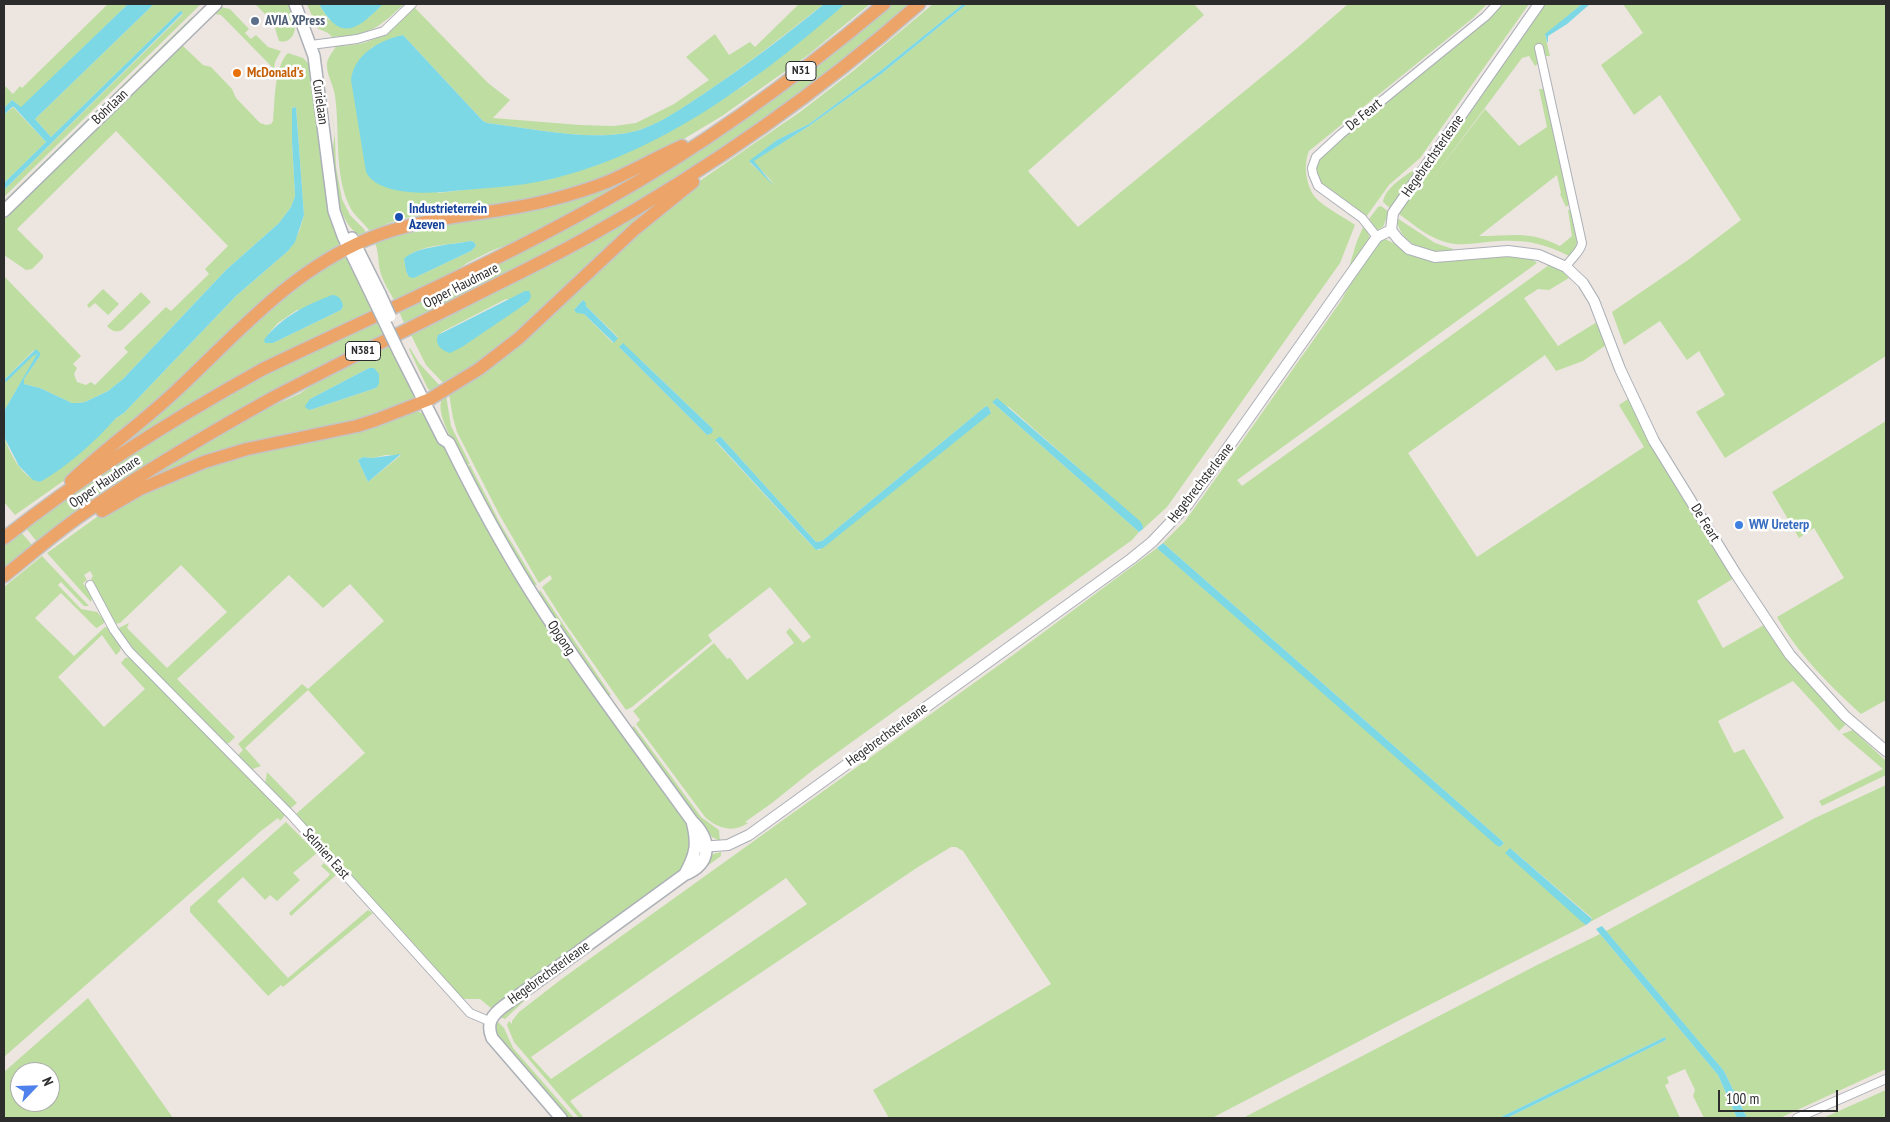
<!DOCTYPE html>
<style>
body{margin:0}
#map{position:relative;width:1890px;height:1122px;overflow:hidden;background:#ece5e0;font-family:"PT Sans Narrow",sans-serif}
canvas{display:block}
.frame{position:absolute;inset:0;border:5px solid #2c2c2c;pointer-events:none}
.north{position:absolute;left:10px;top:1062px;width:50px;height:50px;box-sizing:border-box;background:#fff;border:1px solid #ababab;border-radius:50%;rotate:66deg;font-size:14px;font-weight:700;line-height:20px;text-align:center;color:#2c2c2c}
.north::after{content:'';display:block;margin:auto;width:18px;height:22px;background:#4e81eb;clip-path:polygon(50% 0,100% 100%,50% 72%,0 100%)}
.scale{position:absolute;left:1718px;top:1090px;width:120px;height:22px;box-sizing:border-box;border:2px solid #2c2c2c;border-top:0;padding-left:6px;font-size:15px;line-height:18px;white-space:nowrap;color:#2c2c2c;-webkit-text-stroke:4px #fff;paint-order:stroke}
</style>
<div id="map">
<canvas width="1890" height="1122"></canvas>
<div class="frame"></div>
<div class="north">N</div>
<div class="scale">100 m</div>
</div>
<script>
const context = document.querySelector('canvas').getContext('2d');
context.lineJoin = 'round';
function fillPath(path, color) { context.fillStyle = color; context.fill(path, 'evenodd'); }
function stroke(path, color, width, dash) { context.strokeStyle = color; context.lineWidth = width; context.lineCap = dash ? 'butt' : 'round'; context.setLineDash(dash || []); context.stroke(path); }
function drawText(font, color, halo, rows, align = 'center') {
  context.font = font + ' "PT Sans Narrow",sans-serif'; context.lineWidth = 5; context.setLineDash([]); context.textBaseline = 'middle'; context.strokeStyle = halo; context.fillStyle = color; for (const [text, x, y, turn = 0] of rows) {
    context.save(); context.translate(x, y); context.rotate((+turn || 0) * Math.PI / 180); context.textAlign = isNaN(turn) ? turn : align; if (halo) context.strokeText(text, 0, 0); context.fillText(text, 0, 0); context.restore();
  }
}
const green = new Path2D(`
 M108,4H128L21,108L12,100L4,108V85L13,94L20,86L22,88Z
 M154,4H201L4,197V190L182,15L183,13H178L51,137L35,119Z
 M255,4H290L298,23L295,24C296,34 290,44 279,41L273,22Z
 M307,4H319L329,20L368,18L383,4H404C377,29 370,35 332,37L328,33L317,28Z
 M799,4H824C783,36 743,68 699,97C675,113 650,131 620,134C577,139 530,128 487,123L483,121L403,35L371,48L438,193L547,180L600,164L666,133L745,85L845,4H870L808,55L722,116L662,152L576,191L441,216C424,215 405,216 389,223C382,225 378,231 371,233C364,222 353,216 348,203C334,170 340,131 335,96C334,86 327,76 327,66C326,59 333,52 336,46C376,46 387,32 414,7L488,83L510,100L493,118L580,125L614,126L636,123L674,104L709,80L686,57L715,34L729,55L750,42L755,47Z
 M891,4H912L852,53L782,109L662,188L534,261L405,325L398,309L523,249L845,43Z
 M933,4H963L879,72L809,124L777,140L750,163L775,185L753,161L809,126L880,75L967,4H1194L1204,15L1028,171L1078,227L1296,49L1348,4H1487L1473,18L1309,151C1303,165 1306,185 1315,197C1321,205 1345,218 1355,225L1340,263L1167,507L1143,529V526L1134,517L1009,407L992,402L1139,532L1132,540L813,770L772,803L745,822L748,823C734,833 718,829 705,817L636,724L640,720L633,711L714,643L727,659L730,658L747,680L794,643L786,632L790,628L803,643L811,637L770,587L708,635L712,641L632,707L626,710L563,620L542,587L552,579L550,575L539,583L499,514L457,432L453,418L449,394C456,387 465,385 474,380C488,372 498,363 509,351L685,191L800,112L853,71ZM583,300L586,306L618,337L613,343L584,314L574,310ZM619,347L642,361L713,429L707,435ZM986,406L991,411L990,413L819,550H817L811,545L716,442L721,437L816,542L822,541Z
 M1500,4H1529L1420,158L1389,185L1366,217L1321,185L1315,172L1316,165L1322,153Z
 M1544,4H1582L1545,35L1550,56H1544L1541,45L1536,46L1539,63L1535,66L1529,56L1522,58L1432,179L1485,109L1519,146L1547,127L1539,89H1543L1545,91L1570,204L1566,207L1560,194L1561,193L1557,175L1479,236C1511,236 1529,230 1560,246L1572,236L1568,210H1571C1575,225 1584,244 1569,256C1539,241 1520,239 1487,242C1475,243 1461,246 1449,243C1430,239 1414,225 1399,214L1398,212Z
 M1623,4H1886V356L1725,458L1696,412L1725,395L1699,351L1687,360L1660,321L1624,345L1612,312L1688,260L1741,220L1660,95L1634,115L1601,65L1643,33Z
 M221,7L230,9L249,29L245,33L251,39L256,35L268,47L281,51L275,62L274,69L221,15L214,14Z
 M192,17L195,19L4,206V201Z
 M183,46L203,65L211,67L232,89L236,98L260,123L266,125L271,124L273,121C275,101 274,67 288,53L303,58L311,66L340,240L338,247L69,477L15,515L4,502V437C10,453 21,477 40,482L44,479L75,457L116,418L124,413L236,296L288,251C297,240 300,229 304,215L296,107L292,108V141L295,196L291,207L279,223L226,270L123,379L108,391L85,402L77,403H72L40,388L24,384V379L40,356L34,350L4,380V276L81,356L73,364L77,368L74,374L77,382L86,385L91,382L95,385L128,352L124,348L166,307L171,311L209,274L205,269L228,246L116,131L17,229L43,255V258L32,269L26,270L4,255V218L178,47Z
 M330,100L335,139L336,167L342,199L350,215L364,229L366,233L362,236C334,224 330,164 334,139C335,127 331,112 330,100Z
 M13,107L46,142L4,183V115Z
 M665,159L598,199L527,237L491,251L467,263L453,273L394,300C388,289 380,277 379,265C378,256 378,249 374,241L401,230L544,204ZM471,241L474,242L476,246L471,251L414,278L407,274L404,259C420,244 450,245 471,241Z
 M1423,164L1391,209L1383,202C1385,186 1410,173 1423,164Z
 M669,195L517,337L446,386L426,365L410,333ZM506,299L527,303L518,309L437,342V337L442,332Z
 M1381,206L1389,212L1383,227L1377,230L1369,219L1378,207Z
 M1397,218L1435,243L1453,249V251C1430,256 1398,244 1397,218Z
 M1364,225L1370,238L1350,269L1349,267L1357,241Z
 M1385,239L1430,261L1443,262L1514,255L1531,258L1537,263L1237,480L1242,486L1549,265L1562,271L1569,278L1549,290L1538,289L1524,298L1558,346L1597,322L1606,345L1583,361L1556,371L1545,355L1408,453L1477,557L1644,447L1619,405L1628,399L1643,428L1734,578L1697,601L1723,648L1764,625C1790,661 1815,692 1846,724L1839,731L1793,681L1718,721L1734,753L1744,749L1784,818L1590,922L1592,918L1510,848L1586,925L1396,1022L1212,1118H889L873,1090L1051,984L963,851L956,847H951L918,867L570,1101L584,1118H579L514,1042L507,1025L509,1021L512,1024V1021L519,1012L563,978L1013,655L1157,548L1500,847L1504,843L1501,840L1163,543L1185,521L1209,488L1341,301L1355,275L1380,242ZM786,878L807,904L551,1079L531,1057Z
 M346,255L349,257L372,310L260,365L90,470L271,302ZM343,306L341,310L273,343L269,333L278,323L297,310Z
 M103,289L119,304L108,315L95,303L89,308L87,305Z
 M141,292L151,302L122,330C115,333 112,331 107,326Z
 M377,319L385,335L38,543L25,527C73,494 120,459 169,429C237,388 307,354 377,319Z
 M389,344L417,398L376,417L282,438L123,494L165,466L260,409L277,404L299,394L328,375ZM369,368L376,388L310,410V399Z
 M410,348L419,363L441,387L431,391L428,389L409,349Z
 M36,353L37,355L4,411V382Z
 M446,395L451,426L470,464L467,465L461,453L459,454C453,441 430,404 446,395Z
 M414,410L425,414L452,459L451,460L457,471L688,824C694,843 691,858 678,874L492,1009L480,999H462L297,818L296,814L365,753L308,690L245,748L261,766L250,770L238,758L239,754L243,750L238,744L302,684L308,689L384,621L350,584L323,608L289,575L177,679L235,737L229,743L225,744L141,659L119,630V628L129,623L127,628L167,668L227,612L181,565L120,623L115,624L91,579L93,576L90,571L84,575L87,580L83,583L92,598L91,602L47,553L101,514L198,466ZM386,455H401L368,482L358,460L363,457L372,458Z
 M1886,421V700L1861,714C1830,686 1798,654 1777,617L1844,578L1814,528L1799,538L1772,492Z
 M470,465L501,525L537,585H532L466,467Z
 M20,531L33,546L4,569V544Z
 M42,556L89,606H84L61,582L58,585L81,609L97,612L104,620V623L97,628L95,627L61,593L35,618L74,656L105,627L108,628L121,646L120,651L116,655L102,635L58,677L104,727L145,689L121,663L125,658L130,657L286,814L280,821L278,818L261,831L4,1057V587Z
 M540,590L611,695H607L538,595Z
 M634,726L701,817L719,830L720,841L712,837L696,818L631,729Z
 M1853,730L1886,761V775L1822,806L1819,801L1883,769L1842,734Z
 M267,772L297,803L291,808H288L265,785Z
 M1886,785V1069L1780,1118H1747L1724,1071L1606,931L1815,818Z
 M286,822L317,853L293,873L300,880L277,901L270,895L265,900L243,877L217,901L288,978L368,910L373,913L283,987L281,985L268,996L190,912V907Z
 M721,852V856L538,988L505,1019L499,1017L501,1013L706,864L713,854Z
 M324,863L336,875L291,916L289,913L328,877L330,874L321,866Z
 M1600,934L1718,1075L1737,1118H1704L1693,1096L1695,1090L1685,1069L1667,1077L1669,1083L1665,1085L1680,1118H1507L1666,1040L1665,1037L1499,1118H1243L1537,965Z
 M88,998L173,1118H4V1072ZM20,1072H50V1102H20Z
 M496,1020L504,1028L513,1048L574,1118H566L497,1038L495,1029Z
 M1886,1090V1118H1823Z`);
const water = new Path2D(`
 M128,4H154L35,119L51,137L178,13L181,11L183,13L4,190V183L46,142L14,107H12L4,115V108L12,100L21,107Z
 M319,4H383C357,30 341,43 319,4Z
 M824,4H845C759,79 661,154 547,180C517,187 484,188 453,191C429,194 378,196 366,172L351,80C354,54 380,40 403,35L483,121L487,123C530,128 578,139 620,134C651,131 677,111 702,95C744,67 785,36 824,4Z
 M963,4H967L880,75L809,126L754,161L774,186L749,161L777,140L809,124L879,72Z
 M1582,4H1590L1567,24L1548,36V42H1547L1545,34Z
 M296,107L304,215L295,242L288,251L236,296L124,413L116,418C95,442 68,466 40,482L33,480L19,466L4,437V411L37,354L33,356L6,382L4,380L36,349L40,353V356L24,379V384L40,388L72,403H77L85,402L108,391L123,379L226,270L279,223L291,207L295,196L292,141V108Z
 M471,241L474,242L476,246L471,251L414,278L409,277L406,271L404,259C413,247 455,244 471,241Z
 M525,291H529C532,296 531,299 527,303L462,347L450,353C442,351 434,344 438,335Z
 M332,295C339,295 342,300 343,306L341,310L273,343H265L264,340C281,317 306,305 332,295Z
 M583,300L586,303V306L618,338L614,343L584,314L577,313L574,310Z
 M623,343L713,429L712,433L707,435L619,347Z
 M369,368H374L379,374V384L376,388L310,410L306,408L305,406L310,399Z
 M997,398L1140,521L1143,526V529L1139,532L992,402Z
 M986,406L989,408L991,413L823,548L816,550L715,440L719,437H721L816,542L822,541Z
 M401,454L368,482L358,460L363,457L372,458Z
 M1163,543L1501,840L1504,843L1500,847L1496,845L1159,550L1157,548Z
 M1510,848L1592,919L1590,922L1586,925L1582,922L1505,853Z
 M1602,926L1724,1071L1747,1118H1737L1718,1075L1600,934L1596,929Z
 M1665,1037L1666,1040L1507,1118H1499Z`);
const minor = new Path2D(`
 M311,45L357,39L384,31L412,4
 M1539,48L1582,243C1581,252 1570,259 1566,267
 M1377,237L1362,218L1318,186L1313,174L1312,168L1316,157L1341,134L1486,16L1497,4
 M90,585L114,630L129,651L291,815L470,1013L489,1021
 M1797,1118L1886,1079`);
const tertiary = new Path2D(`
 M1391,230L1398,239L1409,249L1435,257L1508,251L1539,255L1566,267L1583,283L1594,301L1620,369L1654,441L1736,574L1790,655L1845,716L1886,751
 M699,847L728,845L749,835L1131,559L1152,542L1188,504L1377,237L1391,230L1393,213L1539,4`);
const secondary = new Path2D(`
 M295,4L314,56L334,211L343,236L373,298
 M4,211L216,4
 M352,238L380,294
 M399,352L443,439L449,443C474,494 501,544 531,592C581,671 638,746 692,821C712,840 712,864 684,875L504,1006C492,1015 486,1023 492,1038L561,1118
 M685,874C696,854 698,844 692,821`);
const trunk = new Path2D(`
 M71,481C105,449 143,422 177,390C237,334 290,271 368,239C425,215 487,216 546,201C566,196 587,190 607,182C633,171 657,157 682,146
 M102,511L140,489L204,462L247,449L357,426L376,420L430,399L479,369L519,338L635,229L693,182
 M4,538C85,474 173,419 263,369C378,314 495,263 606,200C705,145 797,77 884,4
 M4,576C28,557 51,537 76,519C139,474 206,435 274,397C334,366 394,336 454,306C500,282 548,260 593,234C709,169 819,92 919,4`);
const secondaryBridge = new Path2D(`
 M380,294L390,316
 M373,298L399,352`);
const markers = [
 [255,21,5,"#5c6f8a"],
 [237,73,5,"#e8710a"],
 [399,217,5,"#1a4fb4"],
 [1739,525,5,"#3f7fe0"]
];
const shields = [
 [801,71,30],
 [363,351,35]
];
const shieldNames = [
 ["N31",801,71],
 ["N381",363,351]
];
const serviceNames = [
 ["AVIA XPress",265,21]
];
const foodNames = [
 ["McDonald's",247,73]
];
const streetNames = [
 ["Curielaan",320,102,82],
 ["Bohrlaan",110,107,-44],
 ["De Feart",1364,115,-39],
 ["Hegebrechsterleane",1433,156,-55],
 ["Opper Haudmare",461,286,-27],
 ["Opper Haudmare",105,482,-34],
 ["Hegebrechsterleane",1201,483,-52],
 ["De Feart",1705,523,58],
 ["Opgong",561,638,56],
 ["Hegebrechsterleane",887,735,-36],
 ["Selmien East",326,854,48],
 ["Hegebrechsterleane",549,973,-36]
];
const transitNames = [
 ["Industrieterrein",409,209],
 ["Azeven",409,225]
];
const shopNames = [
 ["WW Ureterp",1749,525]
];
fillPath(green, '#bedea1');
fillPath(water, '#7cd8e5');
stroke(minor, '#acb0b7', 10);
stroke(tertiary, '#acb0b7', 12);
stroke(secondary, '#acb0b7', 14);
stroke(trunk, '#c4c4c4', 15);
stroke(minor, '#fff', 8);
stroke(tertiary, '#fff', 10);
stroke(secondary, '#fff', 11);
stroke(trunk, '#eca468', 12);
stroke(secondaryBridge, '#acb0b7', 14, []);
stroke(secondaryBridge, '#fff', 11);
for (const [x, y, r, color] of markers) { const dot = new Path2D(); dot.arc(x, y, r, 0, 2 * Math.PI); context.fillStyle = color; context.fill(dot); stroke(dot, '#fff', 2); }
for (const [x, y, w] of shields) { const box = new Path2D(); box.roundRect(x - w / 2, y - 9.5, w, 19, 4); context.fillStyle = '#fff'; context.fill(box); stroke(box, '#2c2c2c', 1); }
drawText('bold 12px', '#2c2c2c', null, shieldNames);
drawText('bold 14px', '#4e5e75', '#fff', serviceNames, 'left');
drawText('bold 14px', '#c56008', '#fff', foodNames, 'left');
drawText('14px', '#2c2c2c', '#fff', streetNames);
drawText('bold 14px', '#164399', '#fff', transitNames, 'left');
drawText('bold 14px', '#366cbe', '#fff', shopNames, 'left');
</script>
